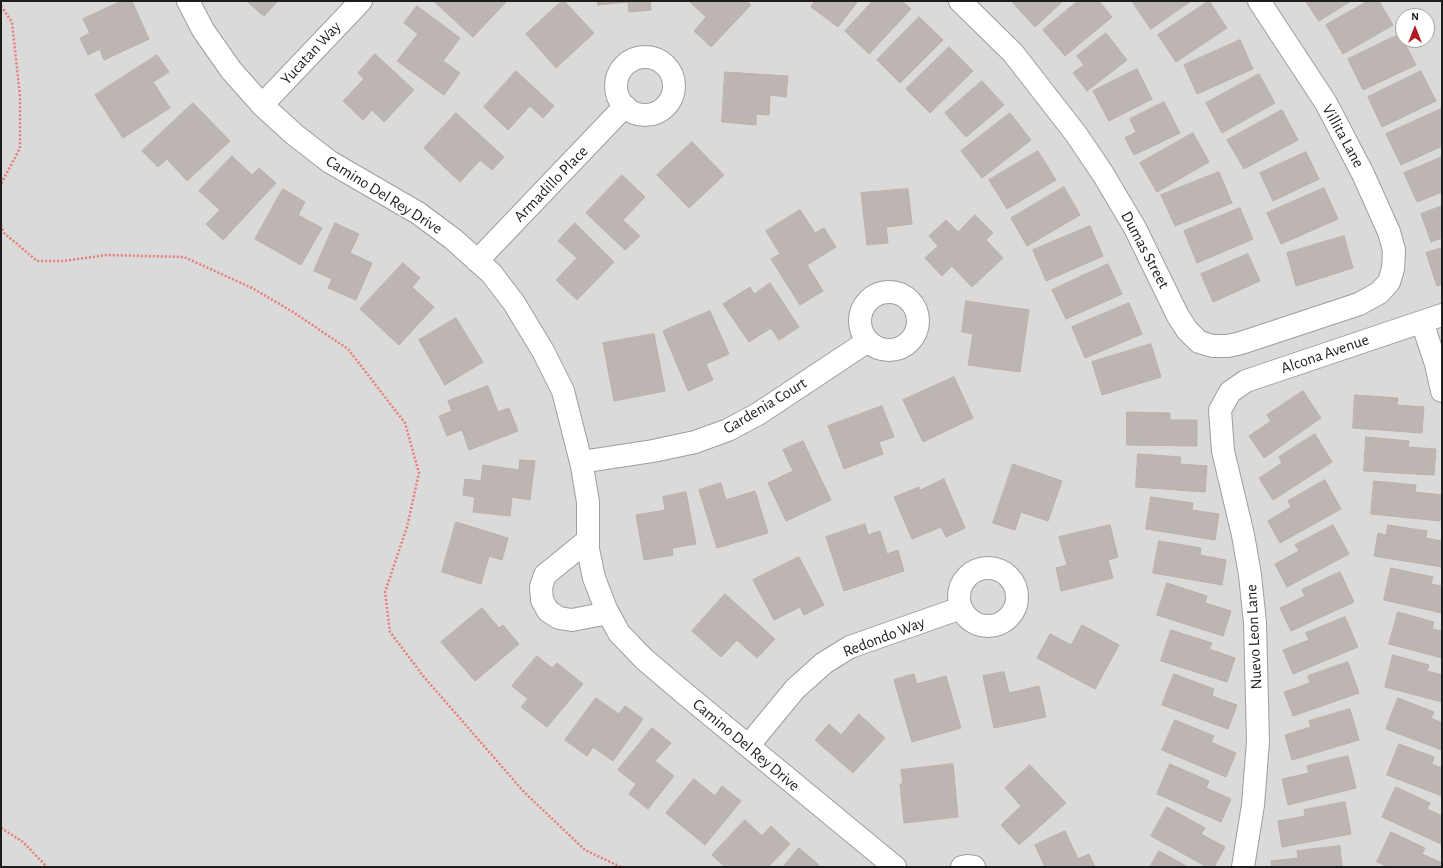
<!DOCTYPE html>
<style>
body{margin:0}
#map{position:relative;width:1443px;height:868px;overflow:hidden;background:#ede9e4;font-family:"Alegreya Sans",sans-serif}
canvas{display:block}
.frame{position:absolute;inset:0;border:2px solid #1d1d1d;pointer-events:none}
.north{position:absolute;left:1395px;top:8px;width:40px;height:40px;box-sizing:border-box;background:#fff;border:1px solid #a5a5a5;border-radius:50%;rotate:0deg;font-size:11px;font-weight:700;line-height:16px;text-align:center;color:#1d1d1d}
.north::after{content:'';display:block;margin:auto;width:14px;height:18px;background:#b31721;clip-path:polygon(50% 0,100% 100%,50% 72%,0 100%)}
</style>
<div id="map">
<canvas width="1443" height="868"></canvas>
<div class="frame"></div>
<div class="north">N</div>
</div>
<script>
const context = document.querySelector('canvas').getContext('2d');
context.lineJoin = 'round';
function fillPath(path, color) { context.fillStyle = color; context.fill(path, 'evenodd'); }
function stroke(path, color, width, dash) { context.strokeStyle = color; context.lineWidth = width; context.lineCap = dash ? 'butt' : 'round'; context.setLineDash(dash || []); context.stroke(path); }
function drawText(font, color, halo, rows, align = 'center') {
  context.font = font + ' "Alegreya Sans",sans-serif'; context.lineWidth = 3; context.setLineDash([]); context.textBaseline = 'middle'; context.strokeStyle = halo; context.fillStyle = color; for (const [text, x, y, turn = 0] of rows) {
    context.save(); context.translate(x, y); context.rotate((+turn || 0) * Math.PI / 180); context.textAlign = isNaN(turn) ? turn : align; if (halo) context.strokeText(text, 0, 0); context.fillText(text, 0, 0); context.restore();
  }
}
const residential = new Path2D(`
 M1,1H1442V867H1ZM1403,16H1427V40H1403Z`);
const building = new Path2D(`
 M122,1H132L149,39L104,60L100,49L88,55L80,38L90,33L83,19Z
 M247,1H278L264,16Z
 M434,1H507L473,37Z
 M562,1H564L594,33L556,68L526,34Z
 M598,1H650L651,10L629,12L628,2L598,5Z
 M689,1H747L751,5L711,47L694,31L706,17Z
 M815,1H858L838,27L811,7Z
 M873,1H902L911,9L869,54L845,31Z
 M1014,1H1063L1035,27L1013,3Z
 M1078,1H1099L1112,17L1065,56L1043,30Z
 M1132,1H1191L1151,29Z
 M1209,1L1227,28L1176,62L1158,35Z
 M1306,1H1351L1319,21Z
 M1368,1H1379L1393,25L1343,54L1326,25Z
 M417,6L460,38L443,61L460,73L444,95L397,61L418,34L404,23Z
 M919,17L943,40L900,83L877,60Z
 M1106,33L1127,60L1087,91L1073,73L1084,65L1077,56Z
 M1400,34L1416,65L1363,90L1348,59Z
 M1240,40L1253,69L1197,94L1184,65Z
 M949,47L973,71L930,113L906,89Z
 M375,54L414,90L384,122L372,110L363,120L343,101L364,79L358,73Z
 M157,55L169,72L153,82L170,108L123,138L95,95Z
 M1137,69L1152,99L1109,121L1093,91Z
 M516,71L554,106L543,118L530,106L508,130L484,107Z
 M1421,71L1436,101L1382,127L1368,97Z
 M725,72L788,76L786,97L770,95L769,115L756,114V125L722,122Z
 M1259,74L1275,103L1222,133L1206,103Z
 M982,81L1004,105L966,137L945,113Z
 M1164,102L1180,133L1134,155L1125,138L1136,132L1130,119Z
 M193,103L230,141L187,181L167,159L158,167L142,151Z
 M1441,109L1442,146L1401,165L1386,134Z
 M1282,110L1298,140L1244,169L1227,140Z
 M456,113L504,157L492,170L480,160L460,182L424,148Z
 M1010,113L1031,140L982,178L961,151Z
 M1193,133L1209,162L1157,192L1140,163Z
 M692,142L724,175L689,208L657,175Z
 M1038,151L1056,180L1007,209L989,180Z
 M1306,152L1319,179L1273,201L1260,173Z
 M232,156L252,175L259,168L276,183L223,240L206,224L220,210L199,191Z
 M1442,157V192L1417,202L1404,173Z
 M1219,172L1232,203L1175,226L1161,195Z
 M622,175L645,197L623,220L640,236L625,250L586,213Z
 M1064,187L1080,215L1027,246L1011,218Z
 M1324,188L1338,219L1281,244L1267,213Z
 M283,189L305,202L298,215L322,228L301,265L255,239Z
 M908,189L912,224L886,227L888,243L867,245L861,193Z
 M1442,206V238L1431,242L1421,214Z
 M1240,208L1253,239L1197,263L1184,231Z
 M800,210L815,233L824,228L836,247L807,265L823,291L800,305L771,259L780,254L766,231Z
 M975,215L993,233L986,240L1003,258L972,287L952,266L942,276L925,258L938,246L929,236L946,220L958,232Z
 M335,223L359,234L350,253L372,263L356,300L328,288L332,279L314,271Z
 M575,223L614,262L577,300L556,280L577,258L558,241Z
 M1090,226L1103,256L1046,281L1033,250Z
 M1344,236L1353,268L1296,286L1287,253Z
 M1442,248V284L1437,286L1426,253Z
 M1248,254L1260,281L1213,302L1201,274Z
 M403,263L420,278L412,287L434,307L399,345L360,309Z
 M1108,264L1122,294L1066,319L1052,290Z
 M770,283L799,327L779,340L771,328L749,342L723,304L750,287L754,294Z
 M966,301L1029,310L1020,372L968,365L973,334L962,332Z
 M1129,303L1142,334L1085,358L1072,327Z
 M710,311L729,354L706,364L713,380L688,391L663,331Z
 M456,318L483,362L445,385L419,340Z
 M654,334L665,391L614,401L603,343Z
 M1151,344L1161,377L1102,395L1092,362Z
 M954,377L973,418L923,442L903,400Z
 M488,386L498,412L509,408L518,431L469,450L462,430L447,436L439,416L452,411L448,401Z
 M1303,391L1321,418L1264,458L1249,436L1271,421L1267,415Z
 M1355,395L1398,398L1397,405L1424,407L1422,433L1353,428Z
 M882,406L894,437L879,442L883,454L844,469L828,426Z
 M1127,412L1170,413V420H1197V446L1127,445Z
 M1315,434L1332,462L1273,500L1259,478L1282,463L1279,457Z
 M1366,437L1409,441L1408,447L1436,449L1434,475L1364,471Z
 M803,441L831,500L786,521L768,483L793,471L783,450Z
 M1138,454L1181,457L1180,464L1207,466L1205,492L1136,487Z
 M520,460L535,461L530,500L512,497L510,516L473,512L475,497L463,495L465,479L481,481L483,465L519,470Z
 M1013,464L1062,481L1048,521L1021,512L1015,530L993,523Z
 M944,479L965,528L946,537L941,527L912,539L894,497L919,487L920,490Z
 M1325,480L1341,509L1280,543L1268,521L1291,507L1288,501Z
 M1374,481L1416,485L1415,492L1442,495L1440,521L1371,514Z
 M721,483L726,500L755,491L768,533L717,548L699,490Z
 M686,492L696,544L672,548L673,555L644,560L636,515L665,510L663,497Z
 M1151,497L1193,503L1192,510L1219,514L1215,540L1146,529Z
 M456,522L508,538L502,560L489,556L481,584L442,572Z
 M865,524L868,535L880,531L887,554L898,550L904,571L844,591L826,537Z
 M1110,525L1118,557L1108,560L1113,578L1061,591L1056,568L1067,565L1059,537Z
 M1333,525L1349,554L1287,587L1275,564L1299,551L1295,545Z
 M1388,525L1427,531L1426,538L1442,541V567L1374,556L1378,533L1386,535Z
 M1159,541L1201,548L1200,555L1226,560L1222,585L1153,573Z
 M799,557L824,605L804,615L800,607L774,620L753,580Z
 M1391,568L1433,577L1431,584L1442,586V613L1384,600Z
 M1340,572L1354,602L1291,631L1280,608L1305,596L1302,590Z
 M1167,583L1207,596L1205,603L1231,611L1223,636L1157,615Z
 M725,594L775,639L757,658L737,640L721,657L692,631Z
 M482,608L499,628L503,625L519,644L475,681L441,642Z
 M1398,612L1434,622L1432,629L1442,631V658L1389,644Z
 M1345,617L1358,647L1293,674L1283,650L1309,640L1306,633Z
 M1082,625L1119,645L1095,689L1037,658L1050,634L1071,645Z
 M1171,630L1212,643L1209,649L1235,658L1227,682L1161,661Z
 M1393,655L1429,665L1427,671L1442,675V702L1385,687Z
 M537,656L552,668L557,663L583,684L547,727L521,707L528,699L512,686Z
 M1348,662L1359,693L1293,716L1284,692L1310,683L1308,676Z
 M1004,672L1009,693L1039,686L1046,717L994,728L983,676Z
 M914,674L917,684L946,676L961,728L912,742L894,680Z
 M1174,674L1214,689L1212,696L1237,705L1228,729L1162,705Z
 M596,698L619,714L625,706L643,719L613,761L593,747L587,756L565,740Z
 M1398,698L1434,712L1431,718L1442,723V750L1386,729Z
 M1350,709L1359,740L1292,760L1285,735L1311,727L1309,721Z
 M859,714L885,738L853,773L815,740L829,724L841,735Z
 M1175,720L1214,736L1211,742L1236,753L1226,777L1162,750Z
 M652,728L671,743L655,761L674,776L648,809L629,794L636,784L618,770Z
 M1399,744L1434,757L1432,764L1442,768V796L1387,775Z
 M1348,756L1356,788L1288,805L1282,779L1309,773L1307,766Z
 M953,764L958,817L904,823L900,784H903L901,770Z
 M1170,764L1209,781L1206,788L1231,799L1221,822L1157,794Z
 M1030,765L1066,803L1019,845L1001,825L1021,806L1005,788Z
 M694,779L715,796L722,786L741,801L705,845L666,813Z
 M1396,787L1430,803L1427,809L1442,816V841L1441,844L1382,817Z
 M1345,802L1351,834L1282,847L1278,821L1305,816L1304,810Z
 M1167,807L1205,828L1201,834L1225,847L1214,867H1207L1151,836Z
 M745,820L762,836L771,826L790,844L768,867H725L712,855Z
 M1065,831L1078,859L1089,854L1095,867H1045L1035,845Z
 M1391,832L1425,848L1422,854L1442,863V867H1388L1377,862Z
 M1340,846L1342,867H1272L1271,861L1298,858L1297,851Z
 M799,848L819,865L818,867H783Z
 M1159,851L1188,867H1150Z`);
const path = new Path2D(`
 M1,6L12,22L20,96V148L1,184
 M1,225L4,233L37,261H63L107,255L184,257L252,288L293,312L348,349L405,423L419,473L407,527L385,592L390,632L424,677L524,792L585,850L621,867
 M1,828L23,842L47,867`);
const minor = new Path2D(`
 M188,1L203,30L231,70L262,105L295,135L330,162L418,213L453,239L491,273L514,303L543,351L563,391L582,466L588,502V549L594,578L606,609L619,633L644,659L684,693L895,867
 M960,1L1013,53L1076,134L1103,174L1135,228L1178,316L1187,330L1199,342L1213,346H1228L1241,343L1359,304L1379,293L1389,282L1393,269L1394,250L1389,232L1363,174L1326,103L1259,1
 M616 86a29 29 0 1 1 58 0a29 29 0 1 1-58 0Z
 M262,105L361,1
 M477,261L625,106
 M860 321a29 29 0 1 1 58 0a29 29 0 1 1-58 0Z
 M1422,322L1436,364L1442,391
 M581,462L653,451L695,442L728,430L758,414L868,341
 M588,540L545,575L541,587L542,600L548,611L559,618L572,620L608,613
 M959 597a29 29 0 1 1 58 0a29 29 0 1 1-58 0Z
 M748,746L795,689L824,663L850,647L961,608
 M962,867L967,866L974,867
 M1243,867L1253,805L1258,741L1255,623L1250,575L1243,535L1223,451L1220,410L1230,392L1246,381L1442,315`);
const streetNames = [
 ["Yucatan Way",311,53,-47],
 ["Villita Lane",1343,136,61],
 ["Armadillo Place",551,184,-46],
 ["Camino Del Rey Drive",384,195,32],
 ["Dumas Street",1145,250,62],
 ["Alcona Avenue",1325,354,-19],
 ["Gardenia Court",765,406,-31],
 ["Redondo Way",884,637,-21],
 ["Nuevo Leon Lane",1254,637,-93],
 ["Camino Del Rey Drive",746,745,40]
];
fillPath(residential, '#dbdada');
fillPath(building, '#bdb5b1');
stroke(building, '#bdb0a8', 1);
stroke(minor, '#9e9e9e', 24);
stroke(path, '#e97c78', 2.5, [2, 2]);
stroke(minor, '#fff', 22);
drawText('16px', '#1d1d1d', '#fff', streetNames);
</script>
